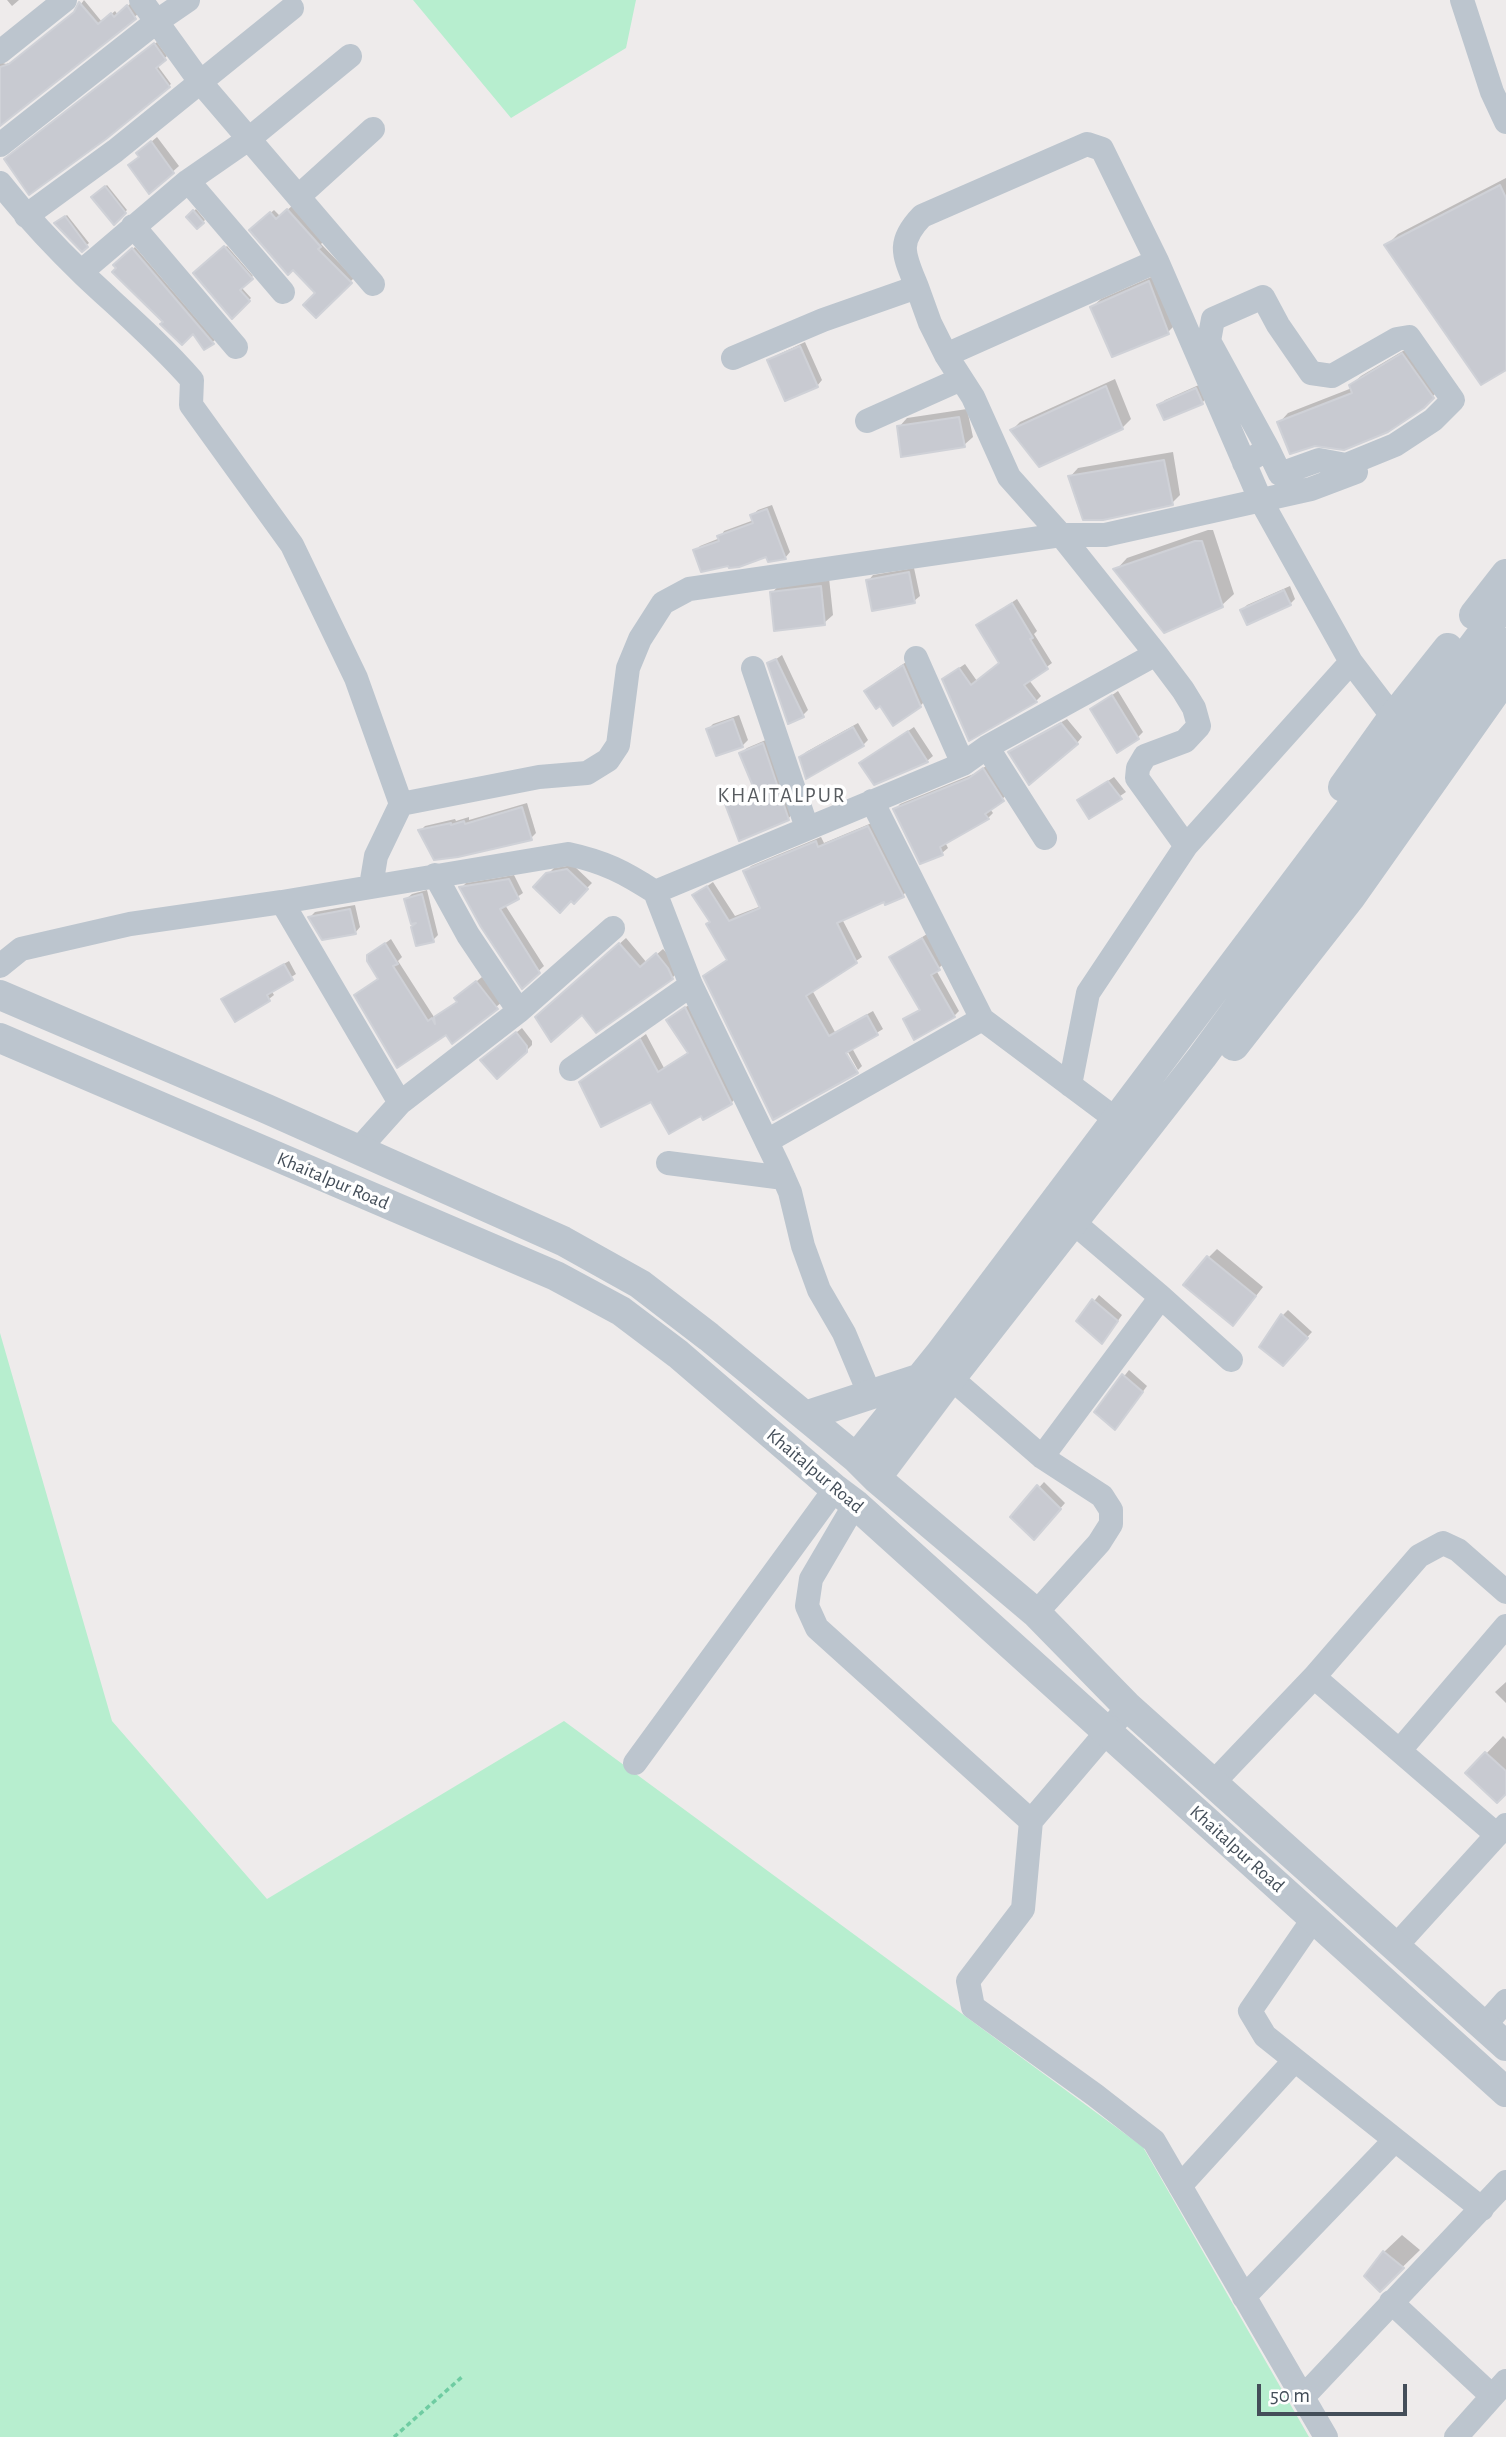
<!DOCTYPE html>
<style>
body{margin:0}
#map{position:relative;width:1506px;height:2437px;overflow:hidden;background:#eeebeb;font-family:"Alegreya Sans",sans-serif}
canvas{display:block}
.scale{position:absolute;left:1257px;top:2384px;width:150px;height:32px;box-sizing:border-box;border:4px solid #444e59;border-top:0;padding-left:9px;font-size:21px;line-height:24px;white-space:nowrap;color:#444e59;-webkit-text-stroke:5px #fff;paint-order:stroke}
</style>
<div id="map">
<canvas width="1506" height="2437"></canvas>
<div class="scale">50 m</div>
</div>
<script>
const context = document.querySelector('canvas').getContext('2d');
context.lineJoin = 'round';
function fillPath(path, color) { context.fillStyle = color; context.fill(path, 'evenodd'); }
function stroke(path, color, width, dash) { context.strokeStyle = color; context.lineWidth = width; context.lineCap = dash ? 'butt' : 'round'; context.setLineDash(dash || []); context.stroke(path); }
function drawText(font, color, halo, rows, align = 'center') {
  context.font = font + ' "Alegreya Sans",sans-serif'; context.lineWidth = 7; context.setLineDash([]); context.textBaseline = 'middle'; context.strokeStyle = halo; context.fillStyle = color; for (const [text, x, y, turn = 0] of rows) {
    context.save(); context.translate(x, y); context.rotate((+turn || 0) * Math.PI / 180); context.textAlign = isNaN(turn) ? turn : align; if (halo) context.strokeText(text, 0, 0); context.fillText(text, 0, 0); context.restore();
  }
}
const green = new Path2D(`
 M413,0H636L626,48L511,118Z
 M0,1333L112,1721L267,1899L564,1721L1143,2147L1309,2437H0Z`);
const shadow = new Path2D(`
 M7,0H19L12,6Z
 M84,0L102,22L115,11L118,15L131,3L138,14L0,125V62L6,64L15,61L76,11Z
 M157,42L167,56L157,65L171,84L105,138L8,157Z
 M157,137L179,166L150,192L141,156L144,148Z
 M1506,178V368L1386,246L1398,234Z
 M107,185L127,210L114,222L93,197Z
 M292,206L323,242L321,244L354,278L316,316L317,293L252,230L274,210L280,216Z
 M196,209L205,220L197,227L188,217Z
 M67,215L89,243L82,249L57,223Z
 M227,246L253,276L241,287L251,298L232,317L195,273Z
 M135,247L215,340L205,348L193,332L165,322L115,265Z
 M1158,274L1176,324L1168,332L1092,307L1101,299Z
 M805,342L822,380L817,386L769,361L775,356Z
 M1413,345L1442,387L1422,407L1279,423L1288,413L1352,388L1351,385L1361,376Z
 M1115,379L1131,419L1122,428L1012,430L1020,422Z
 M1201,384L1207,397L1202,403L1159,405L1165,400Z
 M967,409L973,437L964,445L899,427L907,418Z
 M1173,452L1180,495L1172,503L1070,477L1078,468Z
 M772,505L790,552L785,558L695,551L700,546L720,538L724,531L754,520L752,515L758,510Z
 M1208,530H1213L1234,594L1222,605L1116,570L1127,558Z
 M914,568L920,596L914,601L868,581L873,575Z
 M829,578L833,615L824,623L772,593L780,584Z
 M1290,586L1295,599L1290,604L1242,610L1247,605Z
 M1017,599L1037,631L1034,634L1052,663L1029,680L1041,696L1036,701L970,739L949,675L965,664L977,681L1001,662L978,625Z
 M782,655L808,710L803,715L769,664Z
 M912,658L929,697L920,706L881,703L866,691L875,683Z
 M1118,691L1143,732L1138,737L1092,709Z
 M739,715L748,740L742,746L708,729L713,724Z
 M1067,719L1082,737L1077,743L1010,753L1016,747Z
 M858,723L868,740L863,745L801,758L806,752Z
 M914,727L933,756L927,761L874,783L861,763Z
 M768,739L793,813L788,819L727,805L732,799L756,789L741,753L747,748Z
 M989,764L1008,794L990,809L993,813L988,818L945,842L948,848L942,853L921,862L895,810L900,804L976,773Z
 M1114,777L1126,792L1089,817L1079,800Z
 M527,803L536,833L531,838L420,831L425,826L455,819L456,821L469,817V820Z
 M874,822L908,890L903,895L884,900L842,919L862,957L812,990L835,1032L873,1011L883,1029L852,1048L862,1066L858,1070L844,1045L705,976L728,959L711,922L695,895L713,882L735,916L761,906L745,872L751,866L821,837L824,843Z
 M573,865L592,883L574,901L535,887L554,868Z
 M514,875L523,893L505,905L544,966L522,986L461,888L466,883Z
 M427,890L438,935L433,940L406,899L412,894Z
 M355,905L360,927L355,933L310,917L315,912Z
 M927,934L945,963L936,970L959,1011L954,1016L905,1020L921,1009L891,957Z
 M626,938L647,963L663,949L674,961L678,972L672,978L544,1011Z
 M391,939L402,957L398,961L434,1017L459,1001L462,993L482,977L502,1002L496,1007L446,1032L356,995L379,978L368,956Z
 M289,961L296,974L271,990L274,995L269,999L235,1019L223,999Z
 M692,1003L737,1097L731,1103L701,1114L581,1082L646,1034L664,1068L689,1052L675,1014Z
 M522,1028L532,1041V1045L526,1051L488,1055Z
 M1217,1249L1263,1287L1241,1315L1208,1258Z
 M1099,1295L1122,1315L1107,1336L1079,1320Z
 M1288,1310L1312,1332L1288,1358L1283,1315Z
 M1129,1370L1147,1386L1120,1422L1096,1412Z
 M1044,1482L1065,1503L1039,1533L1013,1517Z
 M1506,1682V1703L1495,1692Z
 M1503,1736L1506,1739V1791L1468,1773Z
 M1402,2235L1420,2250L1380,2289L1384,2252Z`);
const building = new Path2D(`
 M79,2L98,24L111,13L114,17L127,5L136,19L0,126V67L9,64L74,12Z
 M154,43L166,60L156,68L170,87L106,139L29,195L4,159Z
 M151,141L174,173L149,194L128,165L139,157L136,153Z
 M1500,185L1506,198V370L1481,385L1384,245Z
 M105,186L126,213L114,225L91,197Z
 M287,209L321,247L318,249L352,283L316,318L303,305L315,293L293,270L288,275L249,230L270,212L276,219Z
 M193,210L204,223L197,229L186,217Z
 M65,216L88,247L82,252L54,223Z
 M224,246L253,279L240,290L250,301L232,319L193,273Z
 M132,248L214,344L204,350L193,334L182,345L160,324L163,322L112,272L116,268L113,265Z
 M1149,281L1169,334L1112,357L1090,307Z
 M800,346L818,387L785,401L767,360Z
 M1402,353L1434,398L1424,408L1388,432L1344,450L1315,446L1290,454L1277,422L1352,393L1349,385Z
 M1106,386L1123,429L1039,467L1010,430Z
 M1196,388L1203,404L1164,420L1157,405Z
 M959,417L965,447L901,457L897,426Z
 M1164,460L1173,505L1103,520H1083L1068,476Z
 M767,509L786,559L768,562L766,557L739,567L729,568L728,566L701,572L693,550L719,541L717,536L753,523L750,515Z
 M1195,541H1202L1223,607L1164,633L1113,569Z
 M909,572L915,603L872,611L866,580Z
 M821,586L825,625L774,631L770,592Z
 M1284,590L1291,605L1247,625L1240,610Z
 M1012,603L1033,638L1030,639L1048,669L1024,685L1037,702L969,741L942,679L959,668L971,685L999,663L976,625Z
 M776,659L804,717L788,724L767,663Z
 M903,665L921,707L893,726L880,706L876,709L864,691Z
 M1112,695L1139,739L1117,753L1090,709Z
 M733,719L743,747L716,756L706,729Z
 M1061,723L1078,744L1029,785L1008,752Z
 M853,727L864,746L806,779L799,757Z
 M908,731L928,762L874,785L859,763Z
 M763,743L789,820L739,841L725,804L755,791L739,753Z
 M983,768L1004,801L985,814L989,819L940,847L943,855L920,864L893,809L969,778Z
 M1108,781L1122,799L1089,819L1077,800Z
 M522,807L532,840L458,857L434,860L418,830L451,823V825L464,821L465,824Z
 M868,826L904,897L885,905L884,902L837,923L857,963L806,996L829,1036L867,1015L878,1035L846,1053L858,1073L773,1120L703,976L727,960L706,924L710,922L692,895L707,886L729,921L760,908L743,871L816,841L818,847Z
 M567,869L588,889L574,904L571,901L560,913L533,887L546,873Z
 M509,879L519,899L500,909L540,973L522,989L481,927L459,887Z
 M422,894L434,942L416,946L411,927L416,923L411,924L404,899Z
 M350,909L356,934L322,940L308,917Z
 M922,938L940,970L931,975L955,1017L914,1040L903,1019L920,1010L889,957Z
 M385,943L398,964L393,966L428,1021L432,1018L435,1024L434,1017L457,1002L454,998L476,981L498,1009L452,1044L446,1035L397,1068L354,995L378,979L367,961V955Z
 M619,943L640,967L656,953L668,968L673,979L596,1033L582,1015L551,1042L535,1017Z
 M284,964L293,980L267,995L270,1001L235,1022L221,999Z
 M685,1007L732,1104L703,1120L701,1116L669,1134L651,1102L601,1127L579,1082L640,1039L658,1072L688,1053L666,1020Z
 M516,1032L527,1046V1052L497,1079L480,1060Z
 M1207,1256L1256,1296L1233,1326L1183,1285Z
 M1092,1299L1118,1321L1102,1344L1076,1321Z
 M1281,1314L1308,1338L1283,1366L1259,1347Z
 M1122,1374L1143,1392L1115,1430L1094,1412Z
 M1037,1485L1061,1509L1034,1540L1010,1517Z
 M1485,1752L1506,1771V1794L1497,1803L1465,1773Z
 M1383,2251L1404,2268L1380,2292L1364,2276Z`);
const path = new Path2D(`
 M394,2437L463,2376`);
const minor = new Path2D(`
 M141,0L201,83L373,284
 M1462,0L1492,92L1506,122
 M0,52L65,0
 M0,145L156,22L188,0
 M188,181L283,292
 M0,183C26,216 54,246 84,275C120,309 159,342 192,380L191,405L292,545L356,678L401,804L376,856L371,886
 M299,196L373,129
 M26,216L115,151L292,8
 M133,226L236,347
 M81,272L188,181L250,138L350,56
 M917,287C904,255 896,243 922,216L1087,144L1102,149L1157,261L1260,499L1351,662L1393,717
 M946,355L1157,261
 M733,358L823,320L917,287L930,323L946,355L973,397L1009,477L1061,535L1156,654L1183,690L1194,708L1199,726L1185,741L1145,756L1138,768L1137,778L1186,846
 M867,421L961,379
 M1244,463L1268,449L1280,474L1319,460L1346,465L1395,445L1433,420L1453,400L1409,337L1397,339L1332,376L1311,373L1278,325L1263,297L1213,319L1209,341L1268,449
 M916,658L963,764
 M753,668L807,828
 M987,747L1045,838
 M872,801L982,1019L1117,1120
 M401,804L539,777L587,773L608,760L618,745L628,668L640,639L663,603L689,589L1061,535H1105L1311,489L1356,472
 M435,875L468,935L519,1011
 M655,892L691,985L779,1167L790,1192L803,1246L819,1290L844,1333L870,1395
 M282,902L400,1103
 M0,966L21,949L130,924L282,902L568,854C605,862 624,872 655,892L963,764L987,747L1156,654
 M571,1069L691,985
 M1070,1085L1088,993L1186,846L1351,662
 M767,1141L982,1019
 M357,1151L400,1103L519,1011L613,928
 M668,1163L784,1178
 M1073,1222L1161,1297L1231,1360
 M951,1378L1042,1457L1102,1496L1111,1510V1524L1099,1543L1036,1613
 M1042,1457L1161,1297
 M855,1504L811,1579L807,1606L817,1628L1031,1821
 M1128,1707L1031,1821L1023,1909L968,1981L973,2007L1095,2095L1154,2141L1326,2437
 M1400,1750L1506,1626
 M635,1763L835,1489
 M1213,1783L1314,1677
 M1497,1835L1314,1677L1419,1556L1443,1543L1458,1550L1506,1592
 M1314,1918L1250,2011L1265,2036L1482,2209
 M1396,1946L1506,1825
 M1483,2027L1506,2001
 M1180,2186L1295,2060
 M1244,2297L1395,2140
 M1391,2302L1492,2396
 M1304,2396L1506,2182
 M1456,2437L1506,2381`);
const tertiary = new Path2D(`
 M1474,615L1506,574
 M1343,787L1393,717L1448,648
 M0,995L267,1109L563,1241L640,1284L709,1337L856,1458L876,1478L1036,1613L1128,1707L1506,2046
 M0,1038L556,1276L621,1311L678,1354L835,1489L855,1504L1506,2092
 M1234,1046L1350,898L1506,677
 M805,1416L921,1378
 M856,1458L939,1355L1506,602
 M876,1478L951,1378L1202,1057L1506,643`);
const streetNames = [
 ["Khaitalpur Road",333,1181,23],
 ["Khaitalpur Road",815,1471,40],
 ["Khaitalpur Road",1237,1849,42]
];
const neighbourhoodNames = [
 ["KHAITALPUR",782,796]
];
fillPath(green, '#b7eecf');
fillPath(shadow, '#0003');
fillPath(building, '#c8cad1');
stroke(building, '#cfd1d7', 2);
stroke(path, '#6fcca2', 3.5, [5, 3.5]);
stroke(minor, '#bcc5ce', 24);
stroke(tertiary, '#bcc5ce', 30);
drawText('19px', '#444e59', '#fff', streetNames);
context.letterSpacing = '2px';
drawText('21px', '#585c60', '#fff', neighbourhoodNames);
context.letterSpacing = '0px';
</script>
